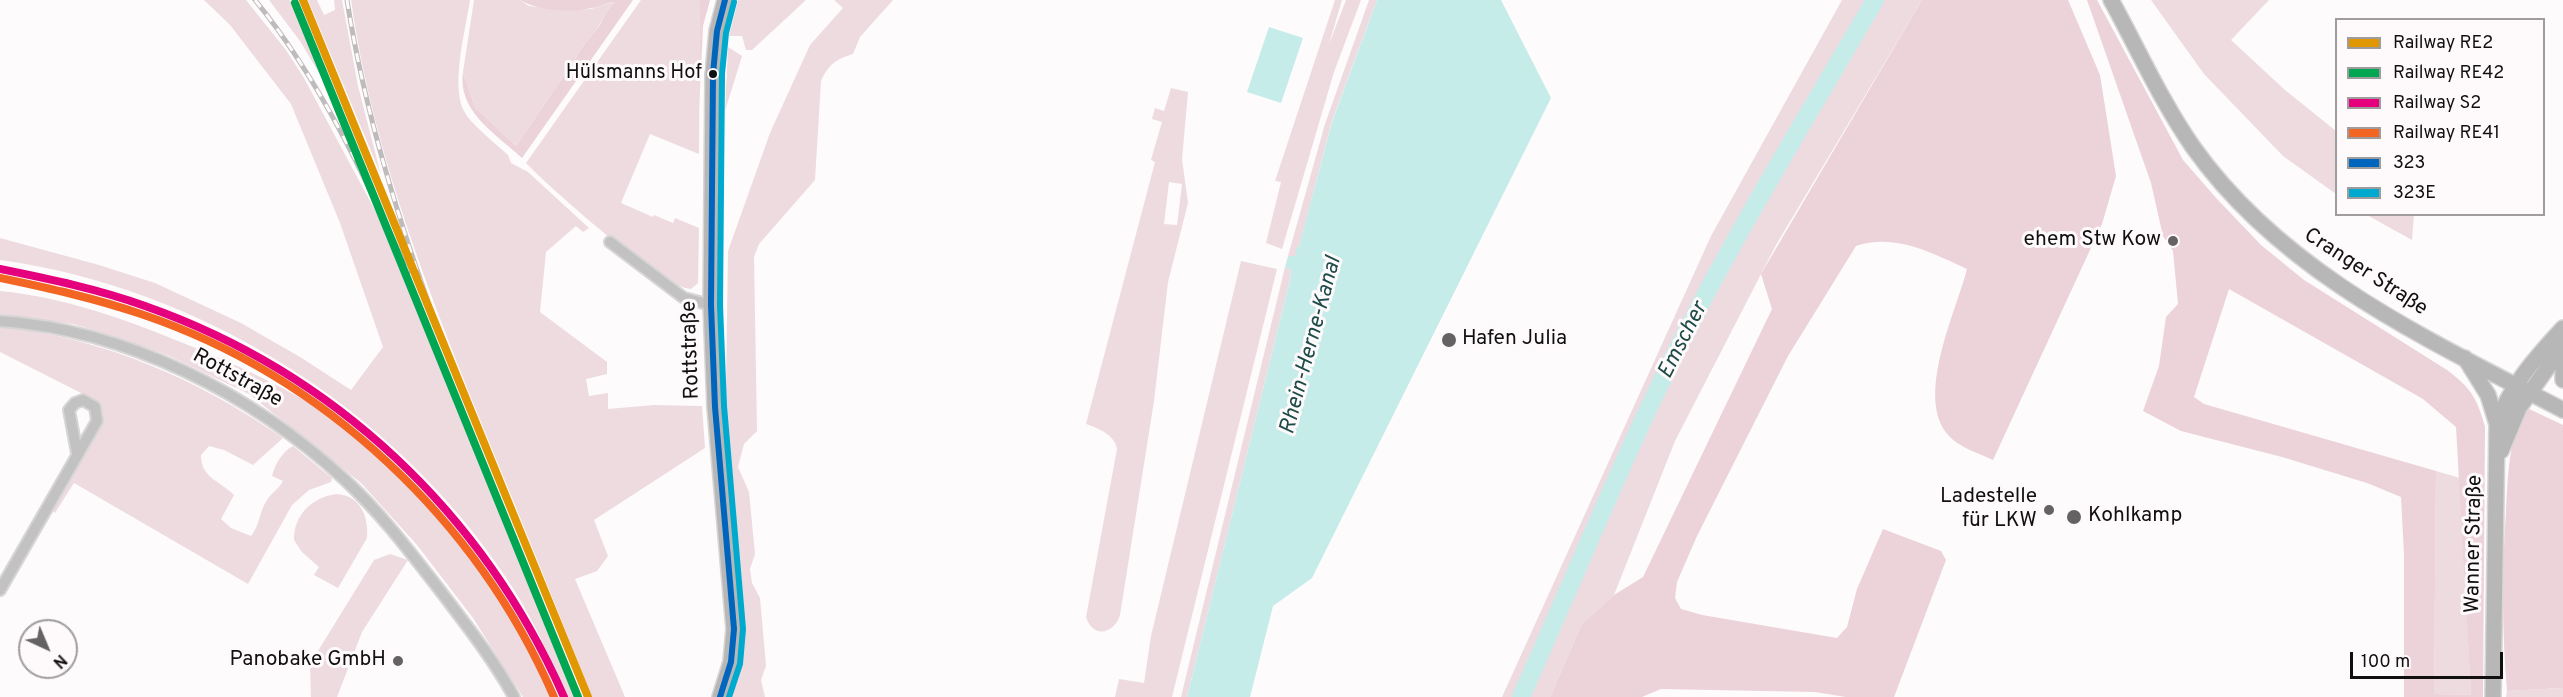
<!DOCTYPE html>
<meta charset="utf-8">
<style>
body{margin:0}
#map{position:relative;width:2563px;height:697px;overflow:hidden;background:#fdfbfc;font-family:Overpass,sans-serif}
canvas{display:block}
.legend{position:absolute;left:2335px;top:18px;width:210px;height:198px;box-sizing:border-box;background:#fefafb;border:2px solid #9f9c9d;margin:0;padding:8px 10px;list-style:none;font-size:18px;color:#111010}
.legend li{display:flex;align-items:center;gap:12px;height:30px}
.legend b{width:30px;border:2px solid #9f9c9d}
.north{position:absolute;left:18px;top:619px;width:60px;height:60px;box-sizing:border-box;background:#fefafb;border:2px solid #9f9c9d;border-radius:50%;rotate:136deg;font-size:16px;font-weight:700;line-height:24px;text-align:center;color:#111010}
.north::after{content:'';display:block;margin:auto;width:21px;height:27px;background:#646263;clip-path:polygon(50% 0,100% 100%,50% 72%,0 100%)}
.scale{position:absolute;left:2350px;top:652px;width:153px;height:27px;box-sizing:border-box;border:3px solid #111010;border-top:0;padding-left:8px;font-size:18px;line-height:21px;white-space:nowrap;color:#111010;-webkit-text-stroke:4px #fefafb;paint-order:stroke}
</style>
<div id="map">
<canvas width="2563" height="697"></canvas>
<ul class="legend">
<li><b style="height:8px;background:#e09702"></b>Railway RE2</li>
<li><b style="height:8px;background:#00a651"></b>Railway RE42</li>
<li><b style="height:8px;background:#e5007d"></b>Railway S2</li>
<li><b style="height:8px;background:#f26522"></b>Railway RE41</li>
<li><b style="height:8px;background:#0065bd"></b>323</li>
<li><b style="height:8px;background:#00a9ce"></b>323E</li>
</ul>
<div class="north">N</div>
<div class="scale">100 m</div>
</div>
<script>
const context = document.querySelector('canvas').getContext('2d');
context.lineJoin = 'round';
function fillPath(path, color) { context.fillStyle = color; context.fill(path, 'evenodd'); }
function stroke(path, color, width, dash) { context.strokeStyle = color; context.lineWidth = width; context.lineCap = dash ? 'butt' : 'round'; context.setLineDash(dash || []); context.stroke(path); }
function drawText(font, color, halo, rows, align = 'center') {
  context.font = font + ' Overpass,sans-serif'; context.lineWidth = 6; context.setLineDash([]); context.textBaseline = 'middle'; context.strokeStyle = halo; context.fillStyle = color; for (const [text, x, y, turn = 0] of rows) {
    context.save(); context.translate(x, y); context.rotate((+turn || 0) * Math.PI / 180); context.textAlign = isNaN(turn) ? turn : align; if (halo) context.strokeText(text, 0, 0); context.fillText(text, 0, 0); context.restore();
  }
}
const green = new Path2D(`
 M204,0H246L286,50L304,78L378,216L576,697H567C549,655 531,614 505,576C394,409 199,287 0,260V238L99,265L155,283L241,323L300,357L351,390L383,347L340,223L291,104L230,25Z
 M269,0H290L328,88L300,41Z
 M308,0H317L324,15L335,10L334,0H342L358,86L381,175Z
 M351,0H470C466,29 448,92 467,116C478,130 494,142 508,155L511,163L528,172L589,228L583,232L576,226L546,252L540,312L607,362V374L586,379L589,396L608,393V409L654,405L702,406L705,448L594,520L608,556L597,571L575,579L625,697H592C559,614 526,531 492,449C433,304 373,156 351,0Z
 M474,0H520L529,6L570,10L591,9L616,1C606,9 605,16 599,25C592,38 582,43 576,58L516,146L475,107L463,72Z
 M641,0H700L699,154L650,134L621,203L653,217L654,215L673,223L675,218L699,228L698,283L691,289C662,288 549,187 526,163Z
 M738,0H806L752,50H746L742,36H729Z
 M834,0H893L860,37L853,54C836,59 828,65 821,81L815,180L759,244L754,257L757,431L744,444L738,467L749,492L755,554L750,569L752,583L760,598L766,666L761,680L765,697H730L740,663L742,630L724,391L726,387L728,251L770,133L810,45L843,8Z
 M1335,0H1342L1329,44L1346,0H1361L1334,72L1282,249L1266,243L1281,182L1275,181Z
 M1369,0H1377L1332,121L1299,248L1295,256H1288L1325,124Z
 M1842,0H1922L1776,245L1675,441L1614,595L1582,624L1550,697H1502L1711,236Z
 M2151,0H2269L2231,40L2285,90L2336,131V194L2283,156L2204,74Z
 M728,47L742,56L725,111Z
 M1171,88L1188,92L1182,159L1188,203L1168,282L1154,401L1120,615C1114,634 1093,639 1086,617L1117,449C1115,435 1098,428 1086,424L1155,162L1151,160L1162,122L1152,119L1155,108L1164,111ZM1169,182L1182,184L1177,225L1164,224Z
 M2367,215H2414L2412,240Z
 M1241,261L1277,269L1172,697H1115L1119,679L1144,683L1151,636Z
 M1285,267L1291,270L1290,280L1187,697H1181Z
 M0,291C64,297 124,319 183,343C236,364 290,389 338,421C437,488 506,589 553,697H523L473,618L417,545L361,483L249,394L167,355L116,337L73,324L0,314Z
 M0,326C105,339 196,378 283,438L253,465L224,450L209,446L201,455C201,478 219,480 234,495L221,519L231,528L251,536C260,525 259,512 267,500C271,493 279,489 283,481L272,476C275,464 282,452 293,446L332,478L331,482L309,490L292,505L248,584L74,483L55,513L52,510L100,424L102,410L93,399L0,352Z
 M2436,471L2460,478L2471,695L2434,694Z
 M336,494C360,495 369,516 367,538L338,588L314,575L319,567L302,552L294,540C294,515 311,498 336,494Z
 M390,554L408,560L362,632L337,697H311L310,664L374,560Z
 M2563,688V697H2506L2507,691Z`);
const forest = new Path2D(`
 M520,0H633L522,158C496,134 457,111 463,72L475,107L516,146L576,58C582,44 591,38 599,26C605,16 605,11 615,2C607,2 600,7 592,8C571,13 538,11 520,0Z
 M700,0H710L703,26L699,109Z
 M1922,0H2068L2100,75L2116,176L2102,224L1993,460C1979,453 1960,448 1949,436C1914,398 1956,312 1967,269C1932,253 1895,233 1856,246L1788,356L1697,536L1677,582L1675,598L1681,609L1702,615L1837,638L1847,627L1857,589L1883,529L1941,551L1946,560L1894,697H1846L1815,692L1661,689L1642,697H1550L1582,624L1614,595L1643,577L1772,309L1761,274Z
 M2087,0H2097L2183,160L2217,199L2261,245L2304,280L2447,370C2471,388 2477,398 2485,427L2483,697H2404V554L2401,497L2367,483L2282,457L2181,431L2143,411L2159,366L2166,317L2178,304L2173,251L2163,236L2151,183ZM2229,289L2423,399L2456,427L2471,695L2434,694L2436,471L2204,404L2194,397Z
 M2529,409L2563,425V688L2507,691C2502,631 2502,571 2506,511C2507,488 2508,464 2513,442C2515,430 2522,419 2529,409Z`);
const water = new Path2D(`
 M1377,0H1501L1551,98L1312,578L1273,606L1250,697H1187L1290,280L1291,270L1285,267L1288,256H1295L1297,247H1299L1332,122Z
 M1269,27L1303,38L1281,103L1247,92Z`);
const river = new Path2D(`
 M1521,697C1576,575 1625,451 1686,332C1744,219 1811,110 1875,0`);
const street = new Path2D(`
 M610,242L684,298L711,305
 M0,321C127,330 252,394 344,479C381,513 411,553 442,593C467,626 494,660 514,697
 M0,590L97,421L95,407L83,400L75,403L69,410L77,453`);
const secondary = new Path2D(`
 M2111,0C2138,49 2161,101 2193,147C2283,274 2429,340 2563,410
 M2465,358L2488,395L2497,424
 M2563,359V380
 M2501,451L2519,408L2563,346
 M720,697L731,662L734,629L715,407L711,305L713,74L717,31L725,0
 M2493,697L2497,424C2509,387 2537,356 2563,328`);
const rail = new Path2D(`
 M255,0C321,81 365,177 408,272
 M347,0C365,115 401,228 441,338`);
const bus1 = new Path2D(`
 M720,697L731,662L734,629L715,407L711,305L713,74L717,31L725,0`);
const bus2 = new Path2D(`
 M729,697L740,664L743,629L724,406L720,305L722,74L726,33L734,2`);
const rail1 = new Path2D(`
 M303,0L588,697`);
const rail2 = new Path2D(`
 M295,3L578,697`);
const rail3 = new Path2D(`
 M0,269C49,279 98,289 145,306C335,373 483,513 564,697`);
const rail4 = new Path2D(`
 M0,278C48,288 94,298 141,314C325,376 477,520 554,697`);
const markers = [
 [713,74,5,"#111010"],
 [2173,241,6,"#646263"],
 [1449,340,8,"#646263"],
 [2049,510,6,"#646263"],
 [2074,517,8,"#646263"],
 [398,661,6,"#646263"]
];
const busNames = [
 ["Hülsmanns Hof",702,74]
];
const poiNames = [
 ["ehem Stw Kow",2161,241],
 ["Hafen Julia",1462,340,"left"],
 ["Ladestelle",2037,498],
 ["für LKW",2037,522],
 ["Kohlkamp",2088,517,"left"],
 ["Panobake GmbH",386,661]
];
const streetNames = [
 ["Cranger Straße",2365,273,33],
 ["Rottstraße",692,350,-92],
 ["Rottstraße",237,379,29],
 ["Wanner Straße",2475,544,-89]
];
const waterNames = [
 ["Emscher",1684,341,-63],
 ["Rhein-Herne-Kanal",1312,346,-75]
];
fillPath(green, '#eedbe0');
fillPath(forest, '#ecd2d9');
fillPath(water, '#c6ece9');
stroke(river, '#c6ece9', 18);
stroke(street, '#d7d5d6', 14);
stroke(secondary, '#d7d5d6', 18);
stroke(street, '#c3c2c2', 10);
stroke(secondary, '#b8b7b7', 15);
stroke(rail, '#bdbbbc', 5);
stroke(rail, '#fefafb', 3, [9]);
stroke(bus1, '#0065bd', 6);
stroke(bus2, '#00a9ce', 6);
stroke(rail1, '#e09702', 8);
stroke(rail2, '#00a651', 8);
stroke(rail3, '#e5007d', 8);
stroke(rail4, '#f26522', 8);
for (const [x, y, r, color] of markers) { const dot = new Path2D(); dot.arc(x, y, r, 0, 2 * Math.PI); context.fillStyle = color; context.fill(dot); stroke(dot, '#fefafb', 2); }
drawText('20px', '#111010', '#fefafb', busNames, 'right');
drawText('21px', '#111010', '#fefafb', poiNames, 'right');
drawText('21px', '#111010', '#fefafb', streetNames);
drawText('italic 22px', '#1c4b48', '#fefafb', waterNames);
</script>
